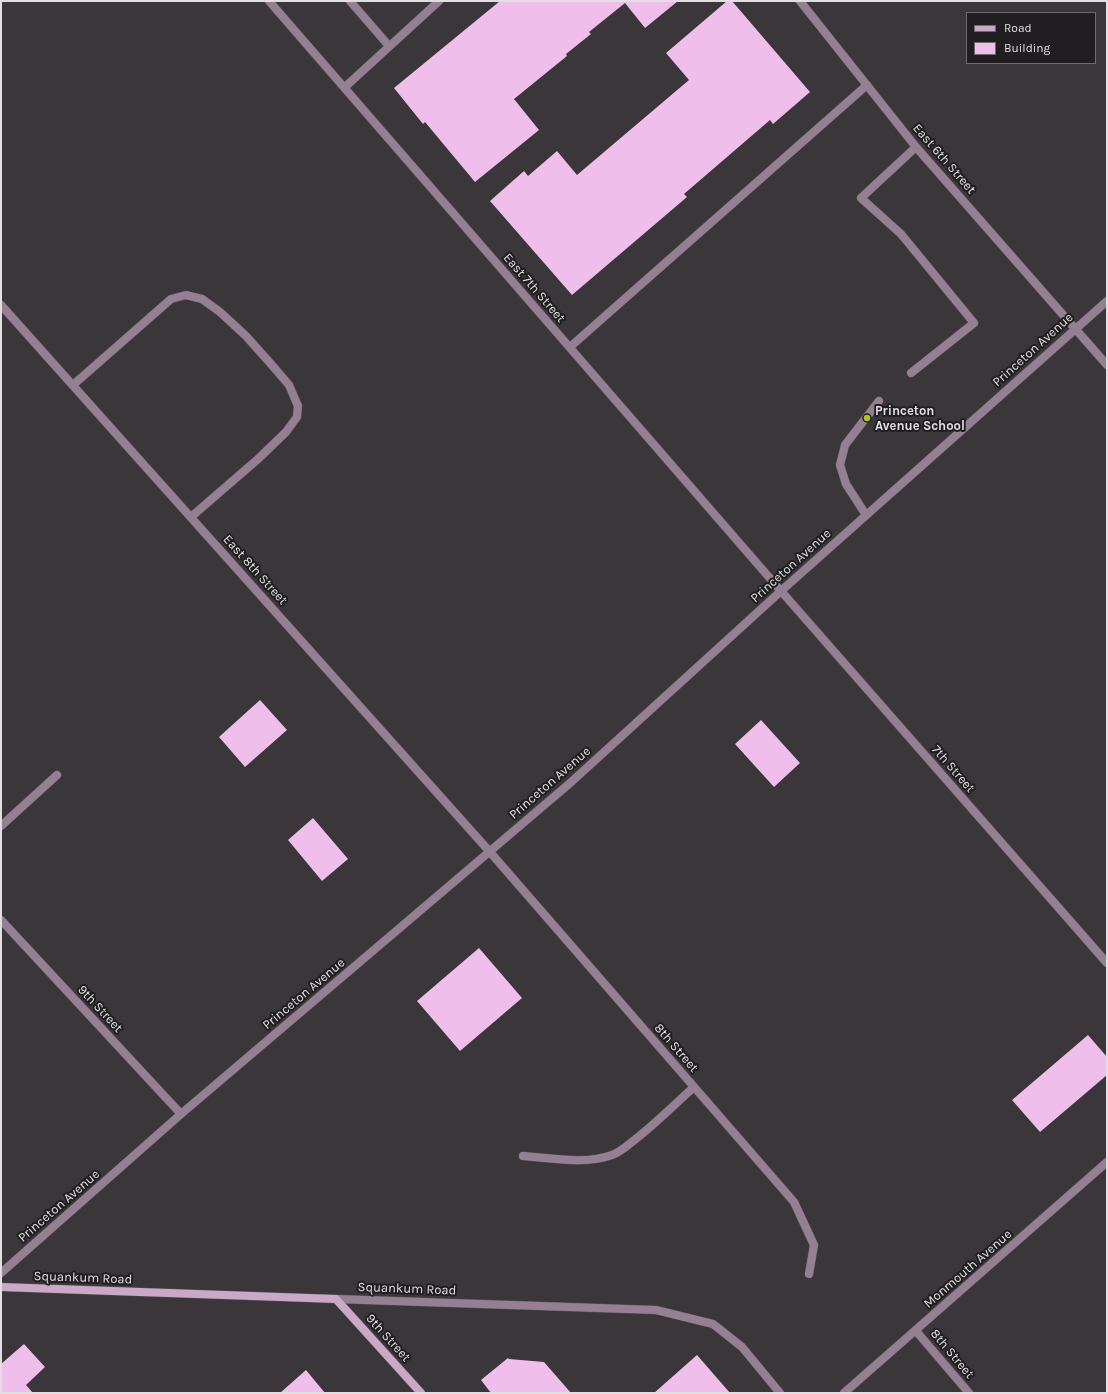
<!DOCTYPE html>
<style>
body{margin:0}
#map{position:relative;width:1108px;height:1394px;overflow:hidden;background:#3a363a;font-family:Karla,sans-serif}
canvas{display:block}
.frame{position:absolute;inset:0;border:2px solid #e2dfe2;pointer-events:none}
.legend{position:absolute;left:966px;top:12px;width:130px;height:52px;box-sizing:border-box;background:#201e20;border:1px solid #6e6b6e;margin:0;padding:5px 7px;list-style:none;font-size:12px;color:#e2dfe2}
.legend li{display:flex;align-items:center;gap:8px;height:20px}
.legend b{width:20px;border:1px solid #6e6b6e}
</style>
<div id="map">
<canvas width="1108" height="1394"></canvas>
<div class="frame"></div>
<ul class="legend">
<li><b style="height:5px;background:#caa9c6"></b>Road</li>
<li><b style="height:11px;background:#efbeeb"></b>Building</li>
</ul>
</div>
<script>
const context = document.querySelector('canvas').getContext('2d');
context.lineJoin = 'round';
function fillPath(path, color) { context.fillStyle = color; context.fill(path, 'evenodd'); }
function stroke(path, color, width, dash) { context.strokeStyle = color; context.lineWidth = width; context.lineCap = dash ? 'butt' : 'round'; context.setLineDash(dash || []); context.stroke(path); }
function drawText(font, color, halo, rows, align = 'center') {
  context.font = font + ' Karla,sans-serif'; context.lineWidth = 4; context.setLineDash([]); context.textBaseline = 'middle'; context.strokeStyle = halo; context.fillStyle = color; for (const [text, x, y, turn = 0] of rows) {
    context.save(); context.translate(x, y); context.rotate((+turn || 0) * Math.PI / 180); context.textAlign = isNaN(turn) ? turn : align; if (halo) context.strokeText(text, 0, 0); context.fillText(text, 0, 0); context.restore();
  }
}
const building = new Path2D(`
 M500,1H678L645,28L625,3L589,32L591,34L566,54L567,56L514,99L539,130L475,182L425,122L423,124L394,88Z
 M727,1H732L810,92L773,124L770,120L684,194L687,197L572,295L490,201L524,171L528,176L557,151L577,175L689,80L666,53Z
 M260,700L287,730L245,767L219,737Z
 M761,720L800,763L774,787L735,744Z
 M313,818L348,859L322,881L288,840Z
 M479,948L522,998L460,1051L417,1001Z
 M1088,1035L1107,1057V1075L1040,1132L1012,1100Z
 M24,1344L45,1367L26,1385L33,1393H1V1364Z
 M697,1355L730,1393H654Z
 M508,1358L509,1359L544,1362L571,1393H491L481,1380Z
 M306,1370L325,1393H280Z`);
const service = new Path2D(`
 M350,1L389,46
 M345,87L439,1
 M570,347L867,85
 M911,373L974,323L901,234L861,198L916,147
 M73,385L171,299L186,295L202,299L220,312L246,336L271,364L289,385L298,406L297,417L286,432L258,459L191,517
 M866,515L846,484L840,465L845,445L879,401
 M1,826L57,775
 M523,1156C552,1158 584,1165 612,1155C621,1152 629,1144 637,1138C657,1122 675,1104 694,1087`);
const minor = new Path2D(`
 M269,1L781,591L1107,963
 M800,1L916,147L1107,365
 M1,305L490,852L794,1202L814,1245L809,1274
 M1,920L181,1114
 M336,1299L656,1310L713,1324L742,1347L780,1393
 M916,1331L969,1393
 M844,1393L1107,1162`);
const tertiary = new Path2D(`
 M1,1273L181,1114L569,784L781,591L1107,301`);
const secondary = new Path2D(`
 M1,1287L336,1299L421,1393`);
const markers = [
 [867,418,4,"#abc615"]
];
const streetNames = [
 ["East 6th Street",944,159,49],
 ["East 7th Street",534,288,49],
 ["Princeton Avenue",1033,350,-42],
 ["Princeton Avenue",791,566,-42],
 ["East 8th Street",255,570,48],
 ["7th Street",953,769,49],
 ["Princeton Avenue",550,783,-41],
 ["Princeton Avenue",304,994,-40],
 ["9th Street",100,1009,47],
 ["8th Street",676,1048,49],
 ["Princeton Avenue",59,1206,-41],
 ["Monmouth Avenue",968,1269,-41],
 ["Squankum Road",83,1278,2],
 ["Squankum Road",407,1289,2],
 ["9th Street",388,1338,48],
 ["8th Street",952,1354,50]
];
const poiNames = [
 ["Princeton",875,411],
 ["Avenue School",875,426]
];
fillPath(building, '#efbeeb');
stroke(service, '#585458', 9);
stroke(minor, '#585458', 9);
stroke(tertiary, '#585458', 9);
stroke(secondary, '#585458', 9);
stroke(service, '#958093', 8);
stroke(minor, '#958093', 8);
stroke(tertiary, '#958093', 8);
stroke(secondary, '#caa9c6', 8);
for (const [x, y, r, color] of markers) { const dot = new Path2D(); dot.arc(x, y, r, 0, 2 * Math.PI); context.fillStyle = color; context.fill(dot); stroke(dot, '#201e20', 1.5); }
drawText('13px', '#e2dfe2', '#201e20', streetNames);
drawText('bold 13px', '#e2dfe2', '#201e20', poiNames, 'left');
</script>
